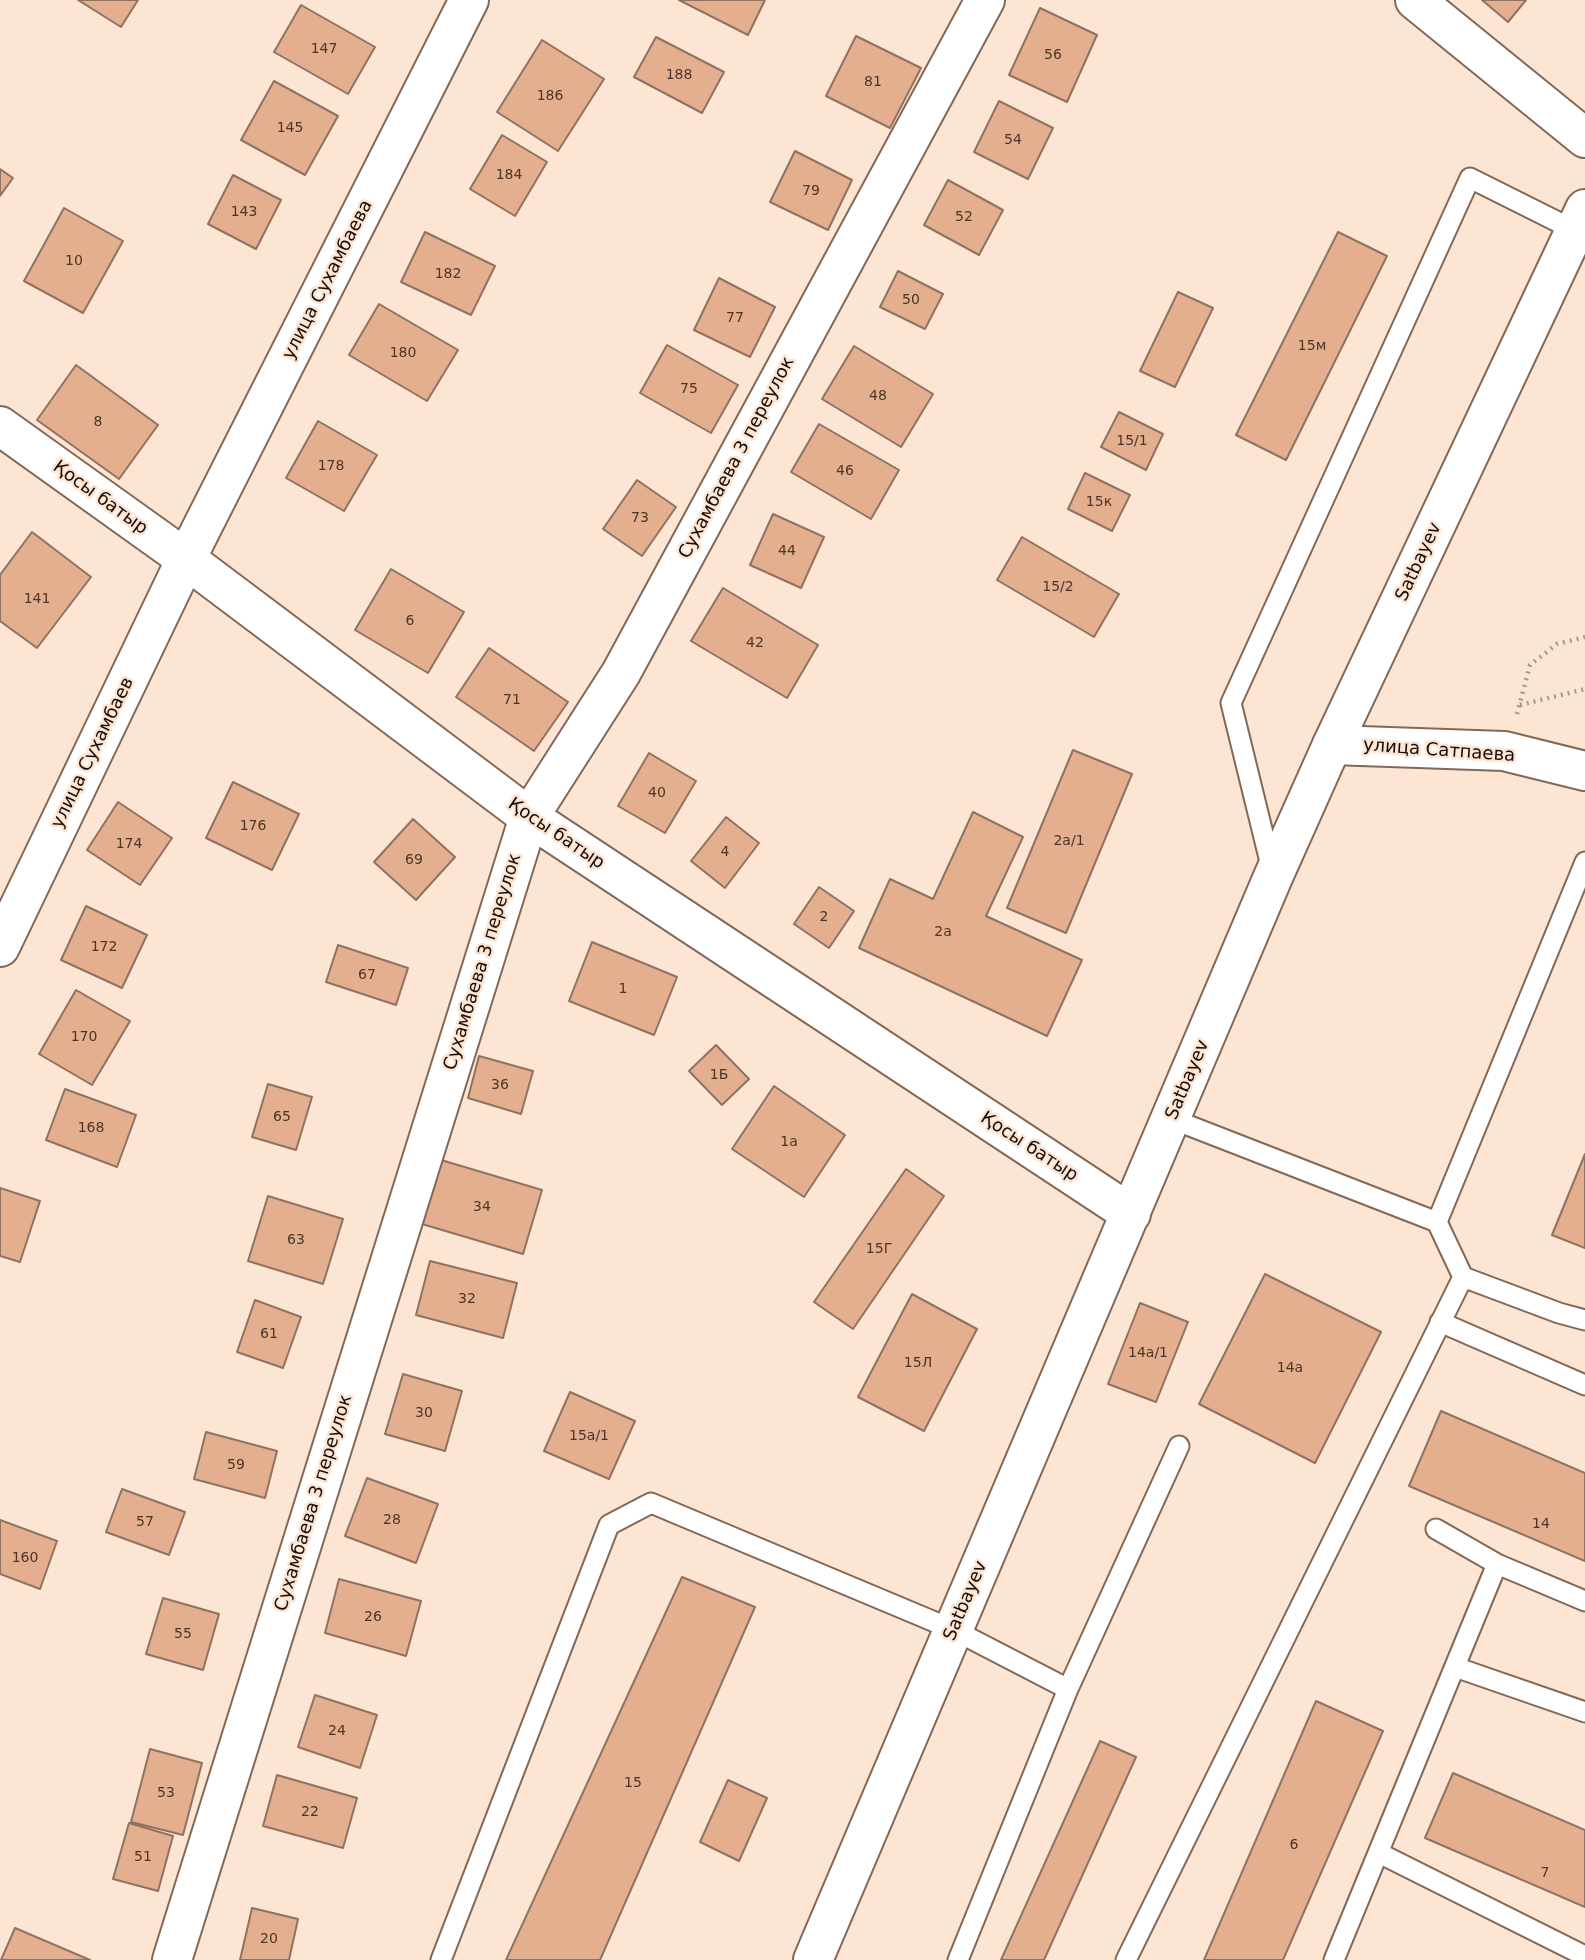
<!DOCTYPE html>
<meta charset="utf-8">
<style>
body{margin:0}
canvas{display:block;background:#fde5d4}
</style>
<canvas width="1585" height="1960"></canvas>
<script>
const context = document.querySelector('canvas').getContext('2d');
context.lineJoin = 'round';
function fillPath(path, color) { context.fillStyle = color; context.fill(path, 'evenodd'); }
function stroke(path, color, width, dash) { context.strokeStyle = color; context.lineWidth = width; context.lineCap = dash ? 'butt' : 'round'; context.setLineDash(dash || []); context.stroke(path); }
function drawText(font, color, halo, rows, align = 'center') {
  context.font = font + ' "DejaVu Sans",sans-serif'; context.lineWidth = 5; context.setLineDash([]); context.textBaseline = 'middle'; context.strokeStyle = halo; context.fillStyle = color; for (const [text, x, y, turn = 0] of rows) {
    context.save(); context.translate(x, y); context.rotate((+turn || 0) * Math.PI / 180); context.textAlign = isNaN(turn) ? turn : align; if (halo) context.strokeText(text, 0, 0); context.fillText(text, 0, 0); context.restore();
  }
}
const building = new Path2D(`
 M78,0H138L121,27Z
 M679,0H765L748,35Z
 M1482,0H1526L1508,22Z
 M301,5L375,47L348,94L274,52Z
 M1040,8L1097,35L1067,102L1009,75Z
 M856,36L921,68L890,128L826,96Z
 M656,37L724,72L702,113L634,77Z
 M542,40L604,79L558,151L497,112Z
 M274,81L338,116L305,175L241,140Z
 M999,101L1053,128L1028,179L974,152Z
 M502,135L547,162L515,216L470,189Z
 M795,151L852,180L828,230L770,202Z
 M0,169L13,178L0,196Z
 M233,175L281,200L256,249L208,224Z
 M948,180L1003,210L979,255L924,225Z
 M64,208L123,241L83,313L24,281Z
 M425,232L495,266L471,315L401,282Z
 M1338,232L1387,256L1286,460L1236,435Z
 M898,271L943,294L925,329L880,307Z
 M719,278L775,307L750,357L694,330Z
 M1178,292L1213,308L1175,387L1140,371Z
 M379,304L458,350L427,401L349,355Z
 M667,345L738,385L711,433L640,393Z
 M854,346L933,394L901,447L822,399Z
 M76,365L158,425L119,479L37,420Z
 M1119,412L1163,434L1146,470L1101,447Z
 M318,421L377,455L344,511L286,478Z
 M819,424L899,470L871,519L791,472Z
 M1085,473L1130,495L1112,531L1068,509Z
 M637,480L676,507L642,556L603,529Z
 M773,514L824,537L801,588L750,565Z
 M32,532L91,577L37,648L0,621V575Z
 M1022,537L1119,594L1094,637L997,580Z
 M391,569L464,612L428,673L355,630Z
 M723,588L818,645L787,698L691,641Z
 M489,648L568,702L534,751L456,697Z
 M1073,750L1132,774L1066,933L1007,908Z
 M649,753L696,781L665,833L618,806Z
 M233,782L299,814L272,870L206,838Z
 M118,802L172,838L140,885L87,850Z
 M973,812L1023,837L986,916L1082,960L1047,1036L859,948L890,879L933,899Z
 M726,817L759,843L725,888L691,861Z
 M413,819L455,857L416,900L374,862Z
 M819,887L854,911L829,948L794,924Z
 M86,906L147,935L122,988L61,960Z
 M592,942L677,977L654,1035L569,1001Z
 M338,945L408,968L396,1005L326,982Z
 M76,990L130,1021L92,1085L39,1054Z
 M716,1045L749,1079L722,1105L689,1071Z
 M479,1056L533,1071L521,1114L468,1098Z
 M268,1084L312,1097L296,1150L252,1137Z
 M774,1086L845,1135L804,1197L732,1149Z
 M65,1089L136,1115L117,1167L46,1140Z
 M1585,1154V1248L1552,1235Z
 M441,1160L542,1190L523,1254L422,1224Z
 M906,1169L944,1196L853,1329L814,1302Z
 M0,1188L40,1201L20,1262L0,1256Z
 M268,1196L343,1219L323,1284L248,1261Z
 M430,1261L517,1283L503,1338L416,1315Z
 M1265,1274L1381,1332L1315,1463L1199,1404Z
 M912,1294L977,1329L924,1431L858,1397Z
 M255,1300L301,1317L283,1368L237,1352Z
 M1140,1303L1188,1322L1156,1402L1108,1384Z
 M403,1374L462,1391L445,1451L385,1434Z
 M570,1392L635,1421L609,1479L544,1451Z
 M1441,1411L1585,1473V1561L1409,1486Z
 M206,1432L277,1451L265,1498L194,1479Z
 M367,1478L438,1504L416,1563L345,1536Z
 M122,1489L185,1512L169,1555L106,1532Z
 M0,1520L57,1541L40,1589L0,1574Z
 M682,1577L755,1607L600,1960H506Z
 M339,1579L421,1601L406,1656L325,1633Z
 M163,1598L219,1614L203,1670L146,1654Z
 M315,1695L377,1715L360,1768L298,1747Z
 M1316,1701L1383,1731L1283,1960H1204Z
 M1100,1741L1136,1757L1044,1960H1001Z
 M150,1749L202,1763L183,1835L131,1822Z
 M1453,1773L1585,1830V1907L1425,1838Z
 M277,1775L357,1798L343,1848L263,1826Z
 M728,1780L767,1798L739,1861L700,1842Z
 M129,1823L173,1836L158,1891L113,1879Z
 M252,1908L298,1919L289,1960H240Z
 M15,1928L90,1960H1Z`);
const path = new Path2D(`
 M1520,705L1585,689
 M1517,714L1530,665L1557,644L1585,637`);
const lane = new Path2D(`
 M1272,870L1231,703L1470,178L1576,231
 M1172,1119L1437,1222L1463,1277L1559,1313L1585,1320
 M1437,1222L1585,862
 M1440,1322L1585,1385
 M1436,1529L1497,1564L1585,1601
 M1455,1667L1585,1712
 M1379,1853L1585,1956
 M441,1960L609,1525L651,1503L954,1630L1068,1689L1179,1446
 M958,1960L1068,1689
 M1126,1960L1463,1277
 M1334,1960L1497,1564`);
const street = new Path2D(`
 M1415,0L1585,138
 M1332,745L1504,751L1585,771
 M0,947L186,559L469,0
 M172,1960L529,817L621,673L985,0`);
const secondary = new Path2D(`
 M0,426L186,559L529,817L1131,1214
 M813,1960L1273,877L1332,745L1585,209`);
const numberNames = [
 ["147",324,49],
 ["56",1053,55],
 ["188",679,75],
 ["81",873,82],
 ["186",550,96],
 ["145",290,128],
 ["54",1013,140],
 ["184",509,175],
 ["79",811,191],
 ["143",244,212],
 ["52",964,217],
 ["10",74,261],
 ["182",448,274],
 ["50",911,300],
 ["77",735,318],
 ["15м",1312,346],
 ["180",403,353],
 ["75",689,389],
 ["48",878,396],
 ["8",98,422],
 ["15/1",1132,441],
 ["178",331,466],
 ["46",845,471],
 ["15к",1099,502],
 ["73",640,518],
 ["44",787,551],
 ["15/2",1058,587],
 ["141",37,599],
 ["6",410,621],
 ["42",755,643],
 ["71",512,700],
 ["40",657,793],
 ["176",253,826],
 ["2а/1",1069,841],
 ["174",129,844],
 ["4",725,852],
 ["69",414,860],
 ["2",824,917],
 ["2а",943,932],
 ["172",104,947],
 ["67",367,975],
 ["1",623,989],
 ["170",84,1037],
 ["1Б",719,1075],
 ["36",500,1085],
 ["65",282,1117],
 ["168",91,1128],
 ["1а",789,1142],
 ["34",482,1207],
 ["63",296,1240],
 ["15Г",879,1249],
 ["32",467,1299],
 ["61",269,1334],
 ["14а/1",1148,1353],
 ["15Л",918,1363],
 ["14а",1290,1368],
 ["30",424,1413],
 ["15а/1",589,1436],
 ["59",236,1465],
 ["28",392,1520],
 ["57",145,1522],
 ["14",1541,1524],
 ["160",25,1558],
 ["26",373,1617],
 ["55",183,1634],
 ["24",337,1731],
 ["15",633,1783],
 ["53",166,1793],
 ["22",310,1812],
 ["6",1294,1845],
 ["51",143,1857],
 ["7",1545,1873],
 ["20",269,1939]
];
const streetNames = [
 ["улица Сухамбаева",328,280,-63],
 ["Сухамбаева 3 переулок",737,458,-62],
 ["Қосы батыр",100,498,36],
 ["Satbayev",1419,562,-65],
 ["улица Сатпаева",1439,751,4],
 ["улица Сухамбаев",93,753,-64],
 ["Қосы батыр",556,834,34],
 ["Сухамбаева 3 переулок",483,962,-73],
 ["Satbayev",1188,1080,-67],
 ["Қосы батыр",1029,1147,33],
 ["Сухамбаева 3 переулок",314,1503,-73],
 ["Satbayev",966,1601,-67]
];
fillPath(building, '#e4af8f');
stroke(building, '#8f7261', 2);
stroke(lane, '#836856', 23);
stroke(street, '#836856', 42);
stroke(secondary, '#836856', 42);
stroke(path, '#ad998c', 4.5, [2, 5]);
stroke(lane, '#fff', 19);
stroke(street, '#fff', 38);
stroke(secondary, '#fff', 38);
drawText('14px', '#4a3528', null, numberNames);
drawText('18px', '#160c06', '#fde5d4', streetNames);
</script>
